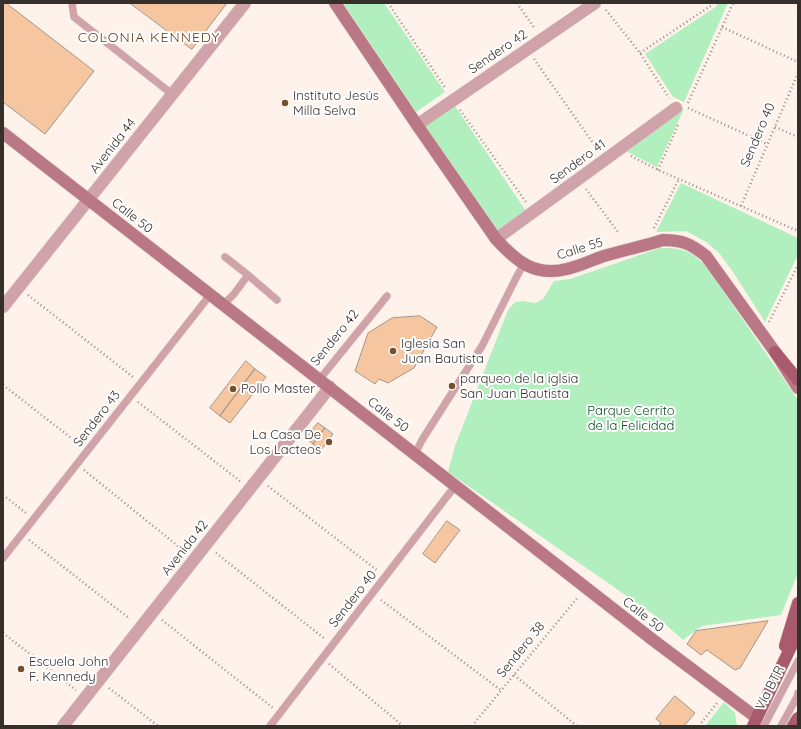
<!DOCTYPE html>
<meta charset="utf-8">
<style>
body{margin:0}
#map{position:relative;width:801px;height:729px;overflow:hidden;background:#fef2ea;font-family:Quicksand,sans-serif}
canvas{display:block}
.frame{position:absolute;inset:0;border:4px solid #36302d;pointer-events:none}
</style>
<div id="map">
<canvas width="801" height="729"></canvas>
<div class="frame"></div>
</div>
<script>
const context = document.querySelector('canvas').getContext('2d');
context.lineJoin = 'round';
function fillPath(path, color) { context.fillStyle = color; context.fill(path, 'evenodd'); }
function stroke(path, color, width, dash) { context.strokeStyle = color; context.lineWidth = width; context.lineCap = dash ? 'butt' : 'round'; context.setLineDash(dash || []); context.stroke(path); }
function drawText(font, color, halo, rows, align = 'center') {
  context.font = font + ' Quicksand,sans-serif'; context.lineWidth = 4; context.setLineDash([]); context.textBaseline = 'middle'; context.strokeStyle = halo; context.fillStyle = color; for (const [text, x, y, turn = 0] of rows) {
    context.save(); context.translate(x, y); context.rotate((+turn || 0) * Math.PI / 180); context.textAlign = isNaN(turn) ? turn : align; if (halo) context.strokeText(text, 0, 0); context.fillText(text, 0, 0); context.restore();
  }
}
const green = new Path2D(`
 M343,3H384L445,92L416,112Z
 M716,3H728L684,102L673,97L645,54L717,6Z
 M451,100L526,211L496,231L421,120Z
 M674,103L684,109L657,167L622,149Z
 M681,183L798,238V255L765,322L733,272L720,254L706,242L686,231L656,232Z
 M660,248C682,248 690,250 706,266L798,400V573L781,615L702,626L683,640L657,617L448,472L455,446L508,310L515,302L524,301L535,303L543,299L554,281L570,279Z
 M724,702L735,713L737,726H705Z`);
const building = new Path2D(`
 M3,3H6L94,71L45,134L3,102Z
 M130,3H227L192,49Z
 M420,316L437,327L414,368L388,383L379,379L375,384L355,371L368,333L392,318Z
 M246,361L255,369L220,416L210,408Z
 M255,369L266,377L230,423L220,416Z
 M318,423L325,428L313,444L306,438Z
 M325,428L333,434L321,450L313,444Z
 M447,521L460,530L435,563L423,554Z
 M768,621L740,668L735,670L707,650L701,655L687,644L696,631Z
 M675,696L695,713L684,726H658L661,723L656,719Z`);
const path = new Path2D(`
 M388,3L446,89
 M517,3L535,29
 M606,10L640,53L669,98
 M722,27L798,62
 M640,53L712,5L711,3
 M534,59L598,150
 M688,103L733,3
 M688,108L767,144
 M460,110L526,202
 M775,127L798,137
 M631,156L658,170L798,231
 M658,170L679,123
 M586,189L618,232
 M741,206L798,73
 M654,228L679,179
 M28,295L133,377
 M769,322L798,265
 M3,385L79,444
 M138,402L240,481
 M84,470L184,551
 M268,486L378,571
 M3,495L26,513
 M29,540L130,619
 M216,553L325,639
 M381,600L502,691
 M162,620L273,708
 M3,633L76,690
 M329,664L403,726
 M514,675L577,726
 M109,688L158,726
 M472,726L578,597
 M699,726L717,703`);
const lane = new Path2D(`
 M72,3L74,17L172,94
 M225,257L248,275L277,300
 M223,305L234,294L248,275
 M319,380L387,296
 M415,454L422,440L482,346L517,276L524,264
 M3,558L210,295
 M270,726L455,486
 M764,726L798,661
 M781,726L797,697L798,693`);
const street = new Path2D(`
 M417,125L595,3
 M496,239L676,108
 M3,307L245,3
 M63,726L330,387`);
const secondary = new Path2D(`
 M335,3L417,125L496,239C517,262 535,277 567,269C580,266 592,260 604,256C624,250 644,246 663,240C683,240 691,244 706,256L775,352L798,388
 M3,133L653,640L757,718`);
const primary = new Path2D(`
 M775,352L798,380
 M785,646L798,603
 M753,726L798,632
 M793,726L798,718`);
const markers = [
 [285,103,4,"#76502c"],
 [393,351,4,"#76502c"],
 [452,386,4,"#76502c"],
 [233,389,4,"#76502c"],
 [329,442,4,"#76502c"],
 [21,669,4,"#76502c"]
];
const streetNames = [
 ["Sendero 42",498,52,-34],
 ["Sendero 40",758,135,-67],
 ["Avenida 44",113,146,-52],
 ["Sendero 41",578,162,-36],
 ["Calle 50",132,216,38],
 ["Calle 55",580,249,-17],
 ["Sendero 42",335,338,-51],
 ["Calle 50",388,415,38],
 ["Sendero 43",97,419,-52],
 ["Avenida 42",185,548,-52],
 ["Sendero 40",353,599,-52],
 ["Calle 50",643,615,38],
 ["Sendero 38",521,650,-51],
 ["Vía BTR",770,688,-63]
];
const poiNames = [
 ["Instituto Jesús",293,96],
 ["Milla Selva",293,111],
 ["Iglesia San",401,344],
 ["Juan Bautista",401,359],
 ["parqueo de la iglsia",460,379],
 ["San Juan Bautista",460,394],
 ["Pollo Master",241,389],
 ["La Casa De",321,435,"right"],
 ["Los Lacteos",321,450,"right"],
 ["Escuela John",29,662],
 ["F. Kennedy",29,677]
];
const parkNames = [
 ["Parque Cerrito",631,411],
 ["de la Felicidad",631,426]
];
const neighbourhoodNames = [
 ["COLONIA KENNEDY",149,38]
];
fillPath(green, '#b2efbe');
fillPath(building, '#f5c6a0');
stroke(building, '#a2958b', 1);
stroke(lane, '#dacfc8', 8);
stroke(street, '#dacfc8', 13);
stroke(secondary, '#dacfc8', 13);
stroke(primary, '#dacfc8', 13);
stroke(path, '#978e89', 2.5, [1, 3]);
stroke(lane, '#d0a2aa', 7);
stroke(street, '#d0a2aa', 12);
stroke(secondary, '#ba7886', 12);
stroke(primary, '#a95a6c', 12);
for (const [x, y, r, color] of markers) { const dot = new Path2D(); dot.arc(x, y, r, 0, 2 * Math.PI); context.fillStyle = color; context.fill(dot); stroke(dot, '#fff', 1.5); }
drawText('13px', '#36302d', '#fff', streetNames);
drawText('13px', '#36302d', '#fff', poiNames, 'left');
drawText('13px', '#0c4b23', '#fff', parkNames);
context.letterSpacing = '1px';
drawText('14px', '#683f14', '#fff', neighbourhoodNames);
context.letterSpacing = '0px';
</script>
